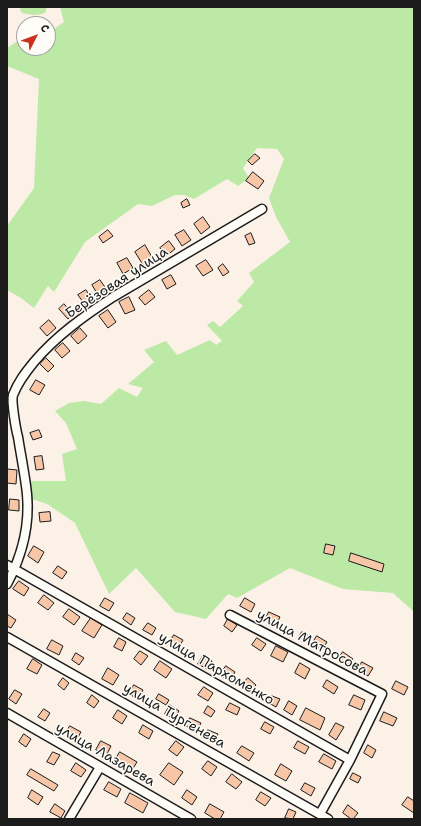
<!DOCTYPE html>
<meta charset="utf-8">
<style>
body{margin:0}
#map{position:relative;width:421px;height:826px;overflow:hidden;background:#fcf1e7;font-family:"Shantell Sans",sans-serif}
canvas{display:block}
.frame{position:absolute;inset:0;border:8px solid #1c1c1c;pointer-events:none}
.north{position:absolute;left:16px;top:16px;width:40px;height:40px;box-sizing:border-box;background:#fdfcf7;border:1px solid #a3a29f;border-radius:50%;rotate:48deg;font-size:11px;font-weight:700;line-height:16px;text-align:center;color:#1c1c1c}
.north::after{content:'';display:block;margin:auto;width:14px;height:18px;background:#c8321e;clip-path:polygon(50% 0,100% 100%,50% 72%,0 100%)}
</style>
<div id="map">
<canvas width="421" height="826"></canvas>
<div class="frame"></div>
<div class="north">С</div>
</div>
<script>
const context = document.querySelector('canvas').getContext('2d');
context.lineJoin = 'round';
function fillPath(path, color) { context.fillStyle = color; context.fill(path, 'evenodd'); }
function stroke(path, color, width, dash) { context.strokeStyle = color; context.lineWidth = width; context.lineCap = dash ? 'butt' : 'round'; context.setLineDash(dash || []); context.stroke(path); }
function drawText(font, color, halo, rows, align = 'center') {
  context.font = font + ' "Shantell Sans",sans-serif'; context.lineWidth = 3; context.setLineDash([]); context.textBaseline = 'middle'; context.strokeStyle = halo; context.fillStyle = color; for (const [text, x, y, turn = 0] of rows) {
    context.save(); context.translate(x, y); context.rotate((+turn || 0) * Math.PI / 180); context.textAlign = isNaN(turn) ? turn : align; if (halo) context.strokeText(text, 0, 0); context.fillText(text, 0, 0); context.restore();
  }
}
const green = new Path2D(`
 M21,7H47L45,13C36,16 30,15 22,13L20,10Z
 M60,7H414V612L393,593L343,589L290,568L237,598L228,594L206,619L175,612L136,568L109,594L75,523L47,504L32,499L30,481H66L62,454L77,449L66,423L55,411L69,403L84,401L101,404L119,388L137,397L143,388L128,384L154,362L144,350L166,341L177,355L210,340L216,345L222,341L207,325L213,321L220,327L243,306L237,301L254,282L249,273L290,242L276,217L269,198L284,159L277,149L257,148L243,168L249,178L238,186L227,179L194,199L184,195H175L152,206L138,204L85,242L54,292L48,286L34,308L21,298L7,290V226L34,188L39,79L7,66V48L21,39H24V48H48V33L64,22Z`);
const building = new Path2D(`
 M255,154L260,158L252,165L248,161Z
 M253,172L264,181L258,189L246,181Z
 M187,199L190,205L183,208L181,203Z
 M203,217L210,227L201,234L194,224Z
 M108,230L113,236L103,243L99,237Z
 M184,230L191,240L182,246L175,235Z
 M251,233L255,243L249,245L245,236Z
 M169,241L175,249L166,256L160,248Z
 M145,245L153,259L143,265L135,252Z
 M127,258L133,268L123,274L117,263Z
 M206,260L213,270L203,276L196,266Z
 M223,264L229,272L223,276L218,268Z
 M171,275L176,284L167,289L162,280Z
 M100,280L107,290L98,295L92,285Z
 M86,290L92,299L85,305L78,295Z
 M149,290L155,297L145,305L139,298Z
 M129,297L135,310L125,314L119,302Z
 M64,304L73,314L68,319L59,309Z
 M108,310L116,322L108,328L99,316Z
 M49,320L56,328L47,336L40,328Z
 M80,328L87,336L78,344L71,336Z
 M63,343L70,351L62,358L55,350Z
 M46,358L54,366L48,372L40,364Z
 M36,380L45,385L39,395L30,390Z
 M39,430L42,437L33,440L30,433Z
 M42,456L44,469L36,470L34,457Z
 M7,469L17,470L16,484L7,483Z
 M10,499L19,500V511L9,510Z
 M50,512L51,521L40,522L39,513Z
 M326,544L335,546L333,555L324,553Z
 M34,546L44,552L38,563L28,556Z
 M351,553L384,564L382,572L349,561Z
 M58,566L67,572L62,579L53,573Z
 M19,581L29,588L24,596L13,589Z
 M44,595L54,603L48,610L38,603Z
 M105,598L114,603L109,611L100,606Z
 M245,598L255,604L251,612L240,606Z
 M69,609L80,617L74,625L63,617Z
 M269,612L280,617L276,625L265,620Z
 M127,613L135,618L131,625L123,619Z
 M7,614L16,620L11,628L7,626Z
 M91,618L102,625L94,638L82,631Z
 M228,619L237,625L232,632L224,626Z
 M148,623L156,628L152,635L143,630Z
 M302,632L308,635L305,641L299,637Z
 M174,635L183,640L178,649L169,644Z
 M317,636L327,642L322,650L312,644Z
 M119,638L126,642L122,651L114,647Z
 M257,638L266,644L261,651L252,645Z
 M52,640L63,646L59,655L47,649Z
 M276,646L288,652L283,662L271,656Z
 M140,651L148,656L141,665L134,659Z
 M343,652L353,659L348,666L338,659Z
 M76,653L84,658L79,665L72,660Z
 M203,656L212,661L207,669L198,664Z
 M33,659L42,665L37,674L27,669Z
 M160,661L172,669L166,678L154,670Z
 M362,662L373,668L368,676L358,670Z
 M300,663L310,669L305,679L295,673Z
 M226,666L235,672L230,681L220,675Z
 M108,668L119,675L113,685L102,679Z
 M63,678L69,683L64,690L58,685Z
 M248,678L256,685L251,692L242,685Z
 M327,680L338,687L334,694L323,687Z
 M396,681L408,687L404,695L392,689Z
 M134,685L143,690L138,699L129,694Z
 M204,687L213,693L208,701L198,695Z
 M15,690L22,694L16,704L9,699Z
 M159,694L169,700L166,705L156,699Z
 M92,695L99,701L94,708L87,703Z
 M354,695L365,700L361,710L349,705Z
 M272,696L280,699L276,707L269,703Z
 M289,701L297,706L292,715L284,710Z
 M230,703L240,708L237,715L226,710Z
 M170,705L179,711L174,719L165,714Z
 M208,706L215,711L211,717L204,713Z
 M306,708L325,718L320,730L300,720Z
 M44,709L50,713L45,721L38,717Z
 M118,710L127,716L122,724L113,718Z
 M384,712L397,718L393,726L380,721Z
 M190,718L201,723L197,731L186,726Z
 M265,722L274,727L270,734L261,729Z
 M336,723L344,727L336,740L329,735Z
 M143,725L153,731L149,739L139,733Z
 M70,726L81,732L77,739L66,733Z
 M208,730L218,734L214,742L205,738Z
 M24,734L31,739L26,747L19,742Z
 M101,741L111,746L106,756L96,750Z
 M176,741L184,747L177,756L169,750Z
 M298,741L309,747L305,754L294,748Z
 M368,745L376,750L372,758L364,753Z
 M242,746L254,753L249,761L237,753Z
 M53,752L60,755L54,765L47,762Z
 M120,752L137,762L132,770L115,760Z
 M324,754L336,761L332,769L319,762Z
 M208,761L217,767L211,776L202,769Z
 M76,763L86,770L81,777L71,771Z
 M169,763L183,772L174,785L160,775Z
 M281,764L292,771L286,781L275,775Z
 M31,769L58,785L54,791L27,775Z
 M353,773L361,777L358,783L350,779Z
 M232,774L242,782L236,789L226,782Z
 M109,782L121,789L117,797L104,790Z
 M305,783L315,788L311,796L301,790Z
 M32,790L43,797L38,805L28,798Z
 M187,790L197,797L192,805L182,798Z
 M261,792L271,798L265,806L256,800Z
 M130,793L148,803L143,813L125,803Z
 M408,797L414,801V813L402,805Z
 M55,804L65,811L61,818L50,812Z
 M210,804L224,812L220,819H215L205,813Z
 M348,805L358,813L353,819H351L343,813Z
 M289,809L296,812L293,819L285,818Z`);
const street = new Path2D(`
 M7,565L350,760L320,814
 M7,584C22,556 30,527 27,494C25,475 21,456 18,437C16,430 11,401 13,395C18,382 25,373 34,362C56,336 84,316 113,297L262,209
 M230,615L382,694L350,760
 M7,637L328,819
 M7,713L191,819
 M69,819L100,767`);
const streetNames = [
 ["Берёзовая улица",117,283,-33],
 ["улица Матросова",312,643,28],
 ["улица Пархоменко",216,669,30],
 ["улица Тургенева",174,716,30],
 ["улица Лазарева",105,755,30]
];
fillPath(green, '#bde9a6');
fillPath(building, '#f7c6a7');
stroke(building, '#1c1c1c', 1);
stroke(street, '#1c1c1c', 11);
stroke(street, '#fdfcf7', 8);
drawText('14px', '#1c1c1c', '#fdfcf7', streetNames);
</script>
